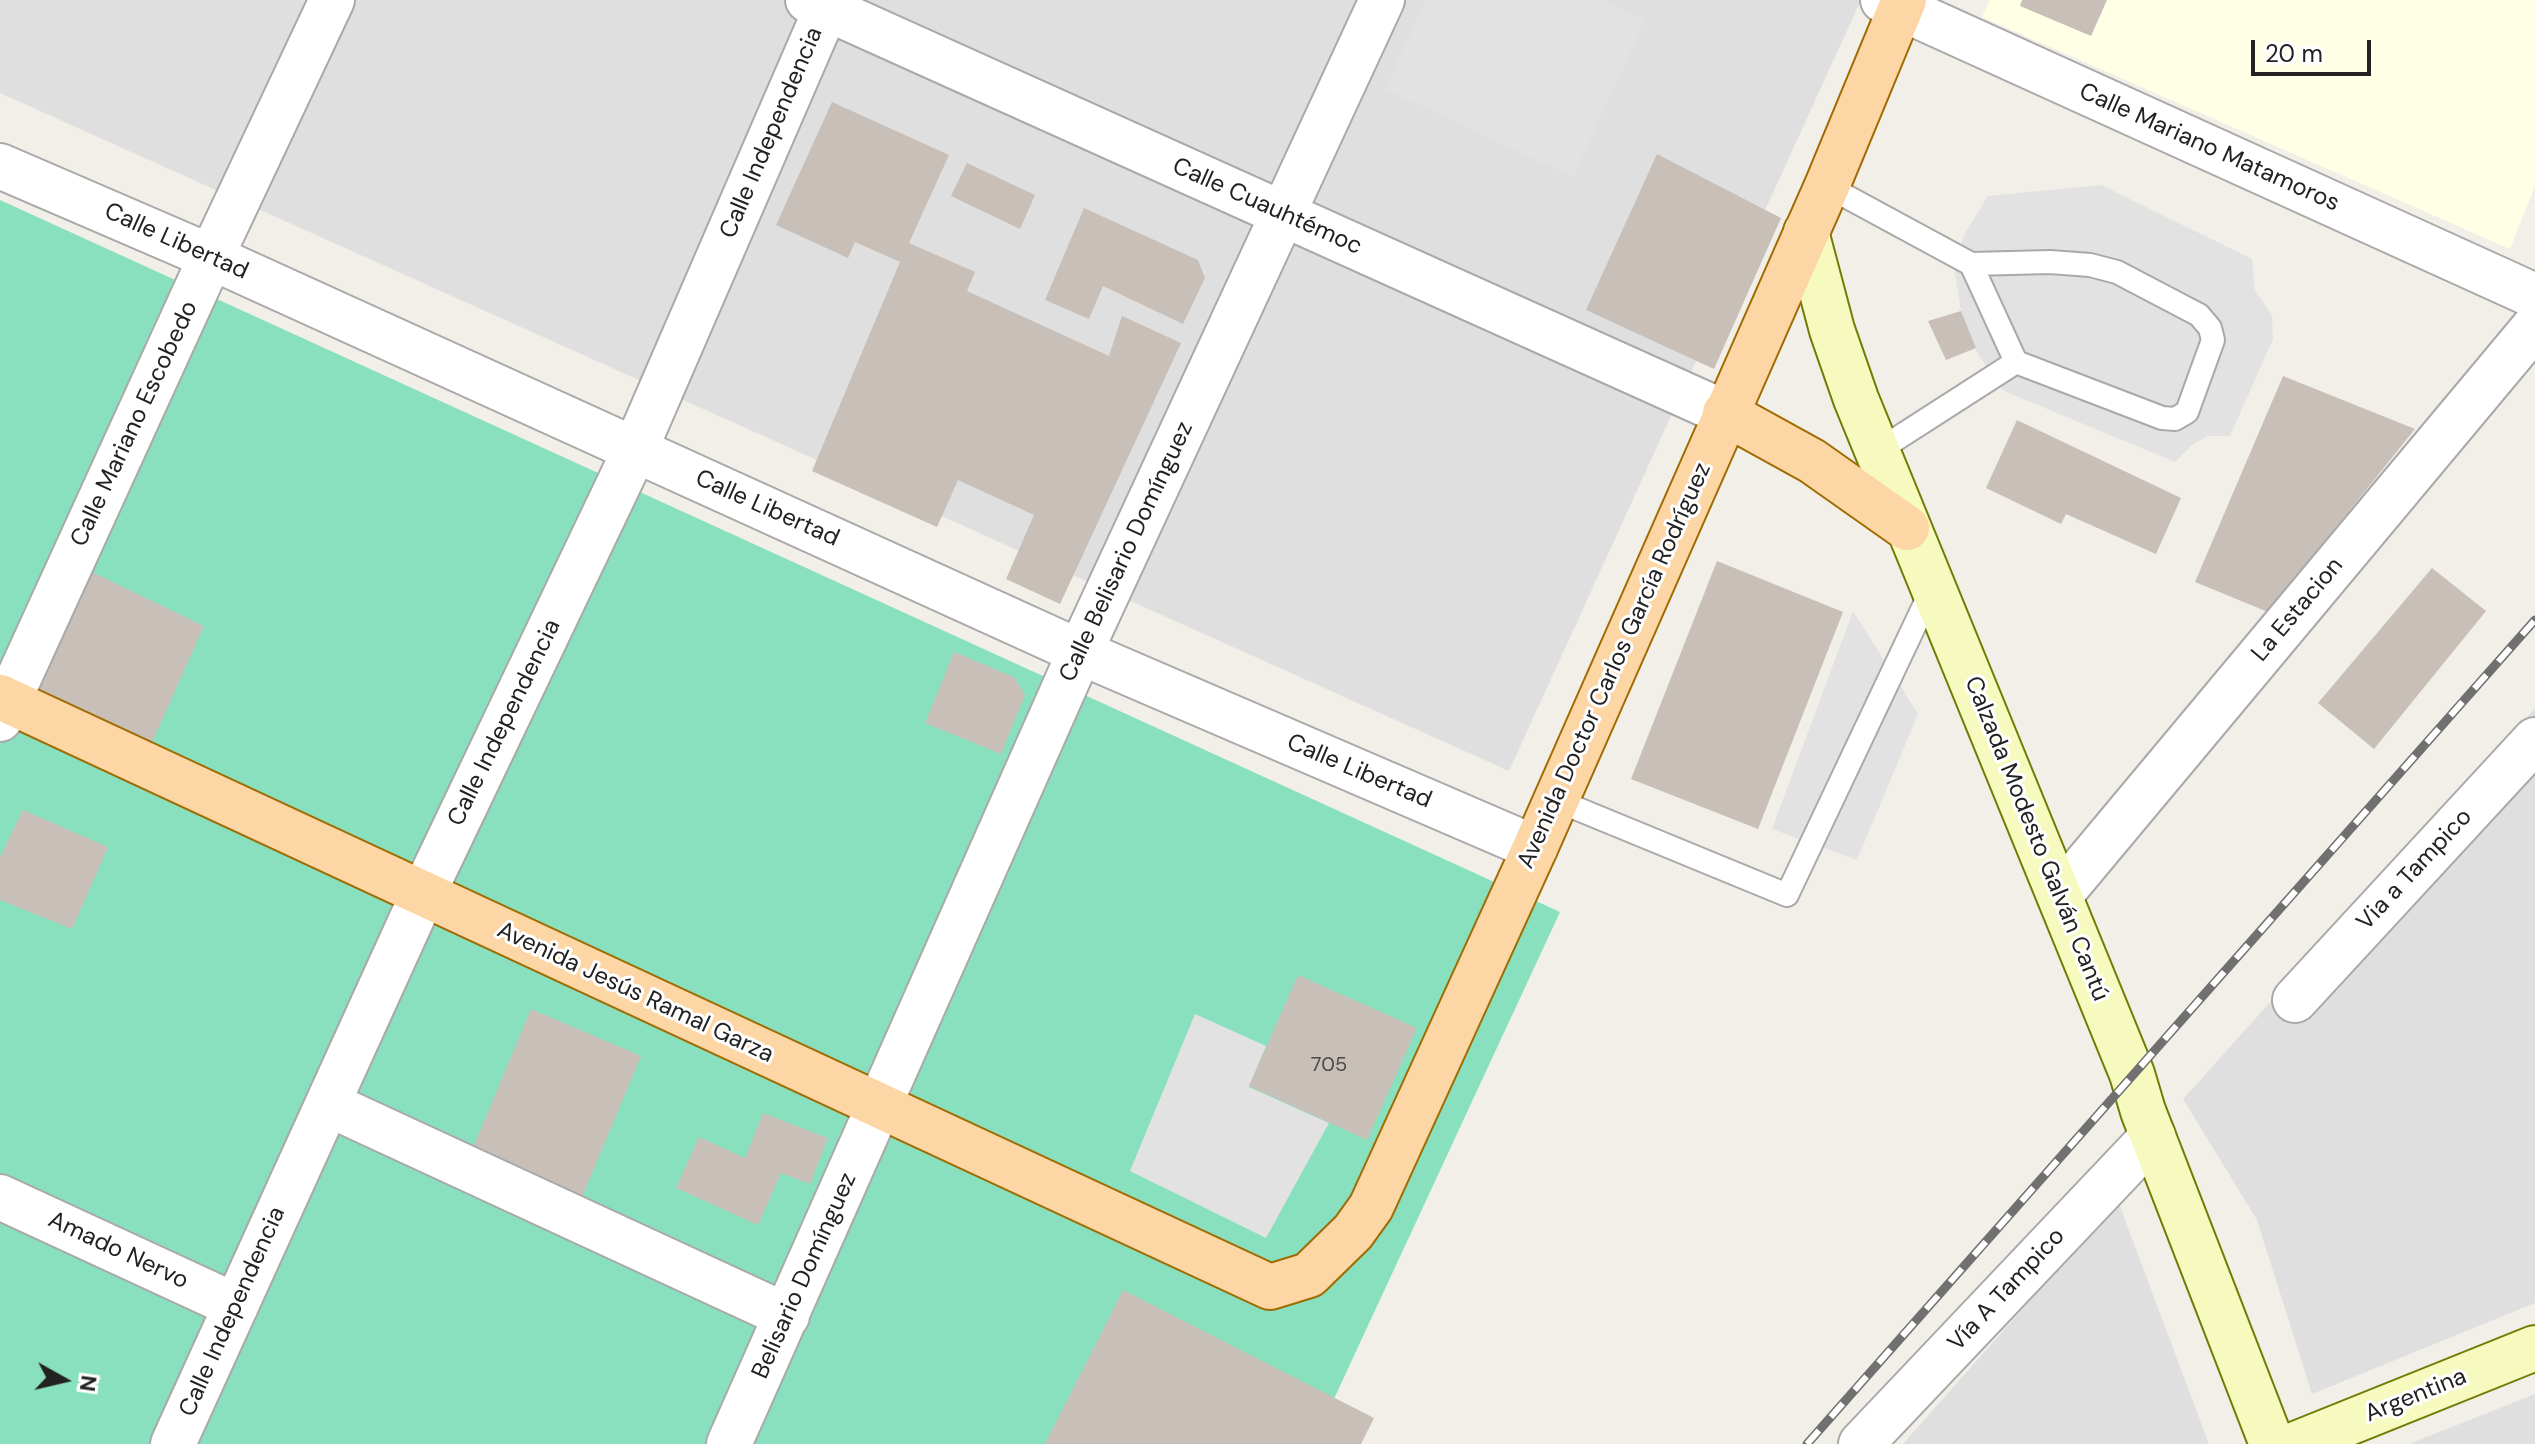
<!DOCTYPE html>
<meta charset="utf-8">
<style>
body{margin:0}
#map{position:relative;width:2535px;height:1444px;overflow:hidden;background:#f2efe9;font-family:"DM Sans",sans-serif}
canvas{display:block}
.north{position:absolute;left:24px;top:1340px;width:80px;height:80px;-webkit-text-stroke:6px #fff;paint-order:stroke;rotate:98deg;font-size:22px;font-weight:700;line-height:32px;text-align:center;color:#222}
.north::after{content:'';display:block;margin:auto;width:28px;height:36px;background:#222;clip-path:polygon(50% 0,100% 100%,50% 72%,0 100%)}
.scale{position:absolute;left:2251px;top:40px;width:120px;height:36px;box-sizing:border-box;border:4px solid #222;border-top:0;padding-left:10px;font-size:24px;line-height:28px;white-space:nowrap;color:#222;-webkit-text-stroke:6px #fff;paint-order:stroke}
</style>
<div id="map">
<canvas width="2535" height="1444"></canvas>
<div class="north">N</div>
<div class="scale">20 m</div>
</div>
<script>
const context = document.querySelector('canvas').getContext('2d');
context.lineJoin = 'round';
function fillPath(path, color) { context.fillStyle = color; context.fill(path, 'evenodd'); }
function stroke(path, color, width, dash) { context.strokeStyle = color; context.lineWidth = width; context.lineCap = dash ? 'butt' : 'round'; context.setLineDash(dash || []); context.stroke(path); }
function drawText(font, color, halo, rows, align = 'center') {
  context.font = font + ' "DM Sans",sans-serif'; context.lineWidth = 6; context.setLineDash([]); context.textBaseline = 'middle'; context.strokeStyle = halo; context.fillStyle = color; for (const [text, x, y, turn = 0] of rows) {
    context.save(); context.translate(x, y); context.rotate((+turn || 0) * Math.PI / 180); context.textAlign = isNaN(turn) ? turn : align; if (halo) context.strokeText(text, 0, 0); context.fillText(text, 0, 0); context.restore();
  }
}
const residential = new Path2D(`
 M0,0H1861L1509,771L0,93Z
 M2535,708V1303L2312,1394L2257,1220L2183,1099Z
 M2118,1201L2209,1444H1903Z
 M2535,1394V1444H2409Z`);
const education = new Path2D(`
 M1990,0H2535V186L2510,249L1982,17Z`);
const pitch = new Path2D(`
 M0,200L1560,912L1313,1444H0Z`);
const parking = new Path2D(`
 M1426,0H1602L1645,20L1573,177L1385,89Z
 M2101,185L2252,259L2255,290L2272,315L2273,339L2230,436H2208L2193,444L2175,462L2004,391L1978,354L1961,311L1954,266L1964,235L1988,196Z
 M1853,611L1918,714L1857,860L1772,829Z
 M1195,1014L1266,1046L1249,1087L1329,1123L1266,1238L1130,1171Z`);
const building = new Path2D(`
 M2022,0H2107L2091,36L2020,6Z
 M832,102L949,155L909,243L975,272L967,291L1109,356L1122,316L1181,343L1060,604L1006,579L1034,515L958,480L937,527L812,471L900,262L855,242L848,258L776,225Z
 M1657,154L1781,218L1714,369L1586,310Z
 M967,163L1035,195L1020,229L951,196Z
 M1084,208L1198,260L1205,278L1183,324L1103,286L1089,319L1045,300Z
 M1961,311L1976,348L1946,360L1928,321Z
 M2283,376L2415,429L2268,612L2195,582Z
 M2017,420L2181,498L2156,554L2066,514L2061,524L1986,488Z
 M1717,561L1843,612L1758,829L1631,779Z
 M71,562L204,626L149,749L14,687Z
 M2432,568L2486,611L2374,749L2318,703Z
 M954,652L1014,677L1025,695L1001,754L925,723Z
 M23,810L108,847L72,929L0,900V857Z
 M1298,975L1417,1028L1367,1140L1249,1086Z
 M531,1009L641,1056L582,1197L472,1150Z
 M763,1113L828,1138L810,1184L781,1173L758,1225L676,1188L699,1137L745,1158Z
 M1123,1290L1374,1418L1361,1444H1045Z`);
const lane = new Path2D(`
 M1827,186L1971,264L2050,262L2090,265L2117,272L2199,315L2210,328L2213,340L2187,412L2175,419L2162,418L2016,362L1876,452
 M1971,264L2016,362
 M1556,800L1787,895L1932,589`);
const street = new Path2D(`
 M808,0L1725,413
 M1883,0L2535,296
 M0,166L211,257L1080,652L1535,848
 M0,719L211,257L332,0
 M2060,895L2535,326
 M2295,1000L2535,740
 M328,1104L787,1316
 M0,1197L236,1306
 M173,1444L423,894L635,450L830,0
 M729,1444L1080,652L1382,0
 M1861,1444L2153,1136`);
const secondary = new Path2D(`
 M1806,232L1832,330L1856,399L2132,1074L2143,1111L2272,1444
 M2296,1444L2535,1348`);
const primary = new Path2D(`
 M1725,413L1812,461L1907,528
 M0,697L1270,1287L1309,1275L1353,1232L1371,1207L1535,848L1827,186L1904,0`);
const rail = new Path2D(`
 M1807,1444L2535,620`);
const numberNames = [
 ["705",1329,1066]
];
const streetNames = [
 ["Calle Independencia",772,133,-67],
 ["Calle Mariano Matamoros",2209,148,24],
 ["Calle Cuauhtémoc",1267,207,24],
 ["Calle Libertad",176,242,24],
 ["Calle Mariano Escobedo",135,424,-65],
 ["Calle Libertad",767,509,24],
 ["Calle Belisario Domínguez",1127,552,-65],
 ["La Estacion",2298,610,-50],
 ["Avenida Doctor Carlos García Rodríguez",1615,666,-66],
 ["Calle Independencia",505,723,-64],
 ["Calle Libertad",1359,772,23],
 ["Calzada Modesto Galván Cantú",2036,839,68],
 ["Via a Tampico",2415,870,-47],
 ["Avenida Jesús Ramal Garza",635,993,25],
 ["Amado Nervo",118,1251,25],
 ["Belisario Domínguez",805,1276,-66],
 ["Vía A Tampico",2007,1290,-47],
 ["Calle Independencia",233,1312,-66],
 ["Argentina",2416,1396,-22]
];
fillPath(residential, '#e0dfdf');
fillPath(education, '#ffffe5');
fillPath(pitch, '#88e0be');
fillPath(parking, '#e2e2e2');
fillPath(building, '#c7bfb8');
stroke(lane, '#a9a9a9', 26);
stroke(street, '#a9a9a9', 48);
stroke(secondary, '#707d05', 48);
stroke(primary, '#a06b00', 48);
stroke(lane, '#fff', 22);
stroke(street, '#fff', 44);
stroke(secondary, '#f7fabf', 44);
stroke(primary, '#fcd6a4', 44);
stroke(rail, '#707070', 9);
stroke(rail, '#fff', 6, [18]);
drawText('20px', '#4b4948', null, numberNames);
drawText('24px', '#222', '#fff', streetNames);
</script>
